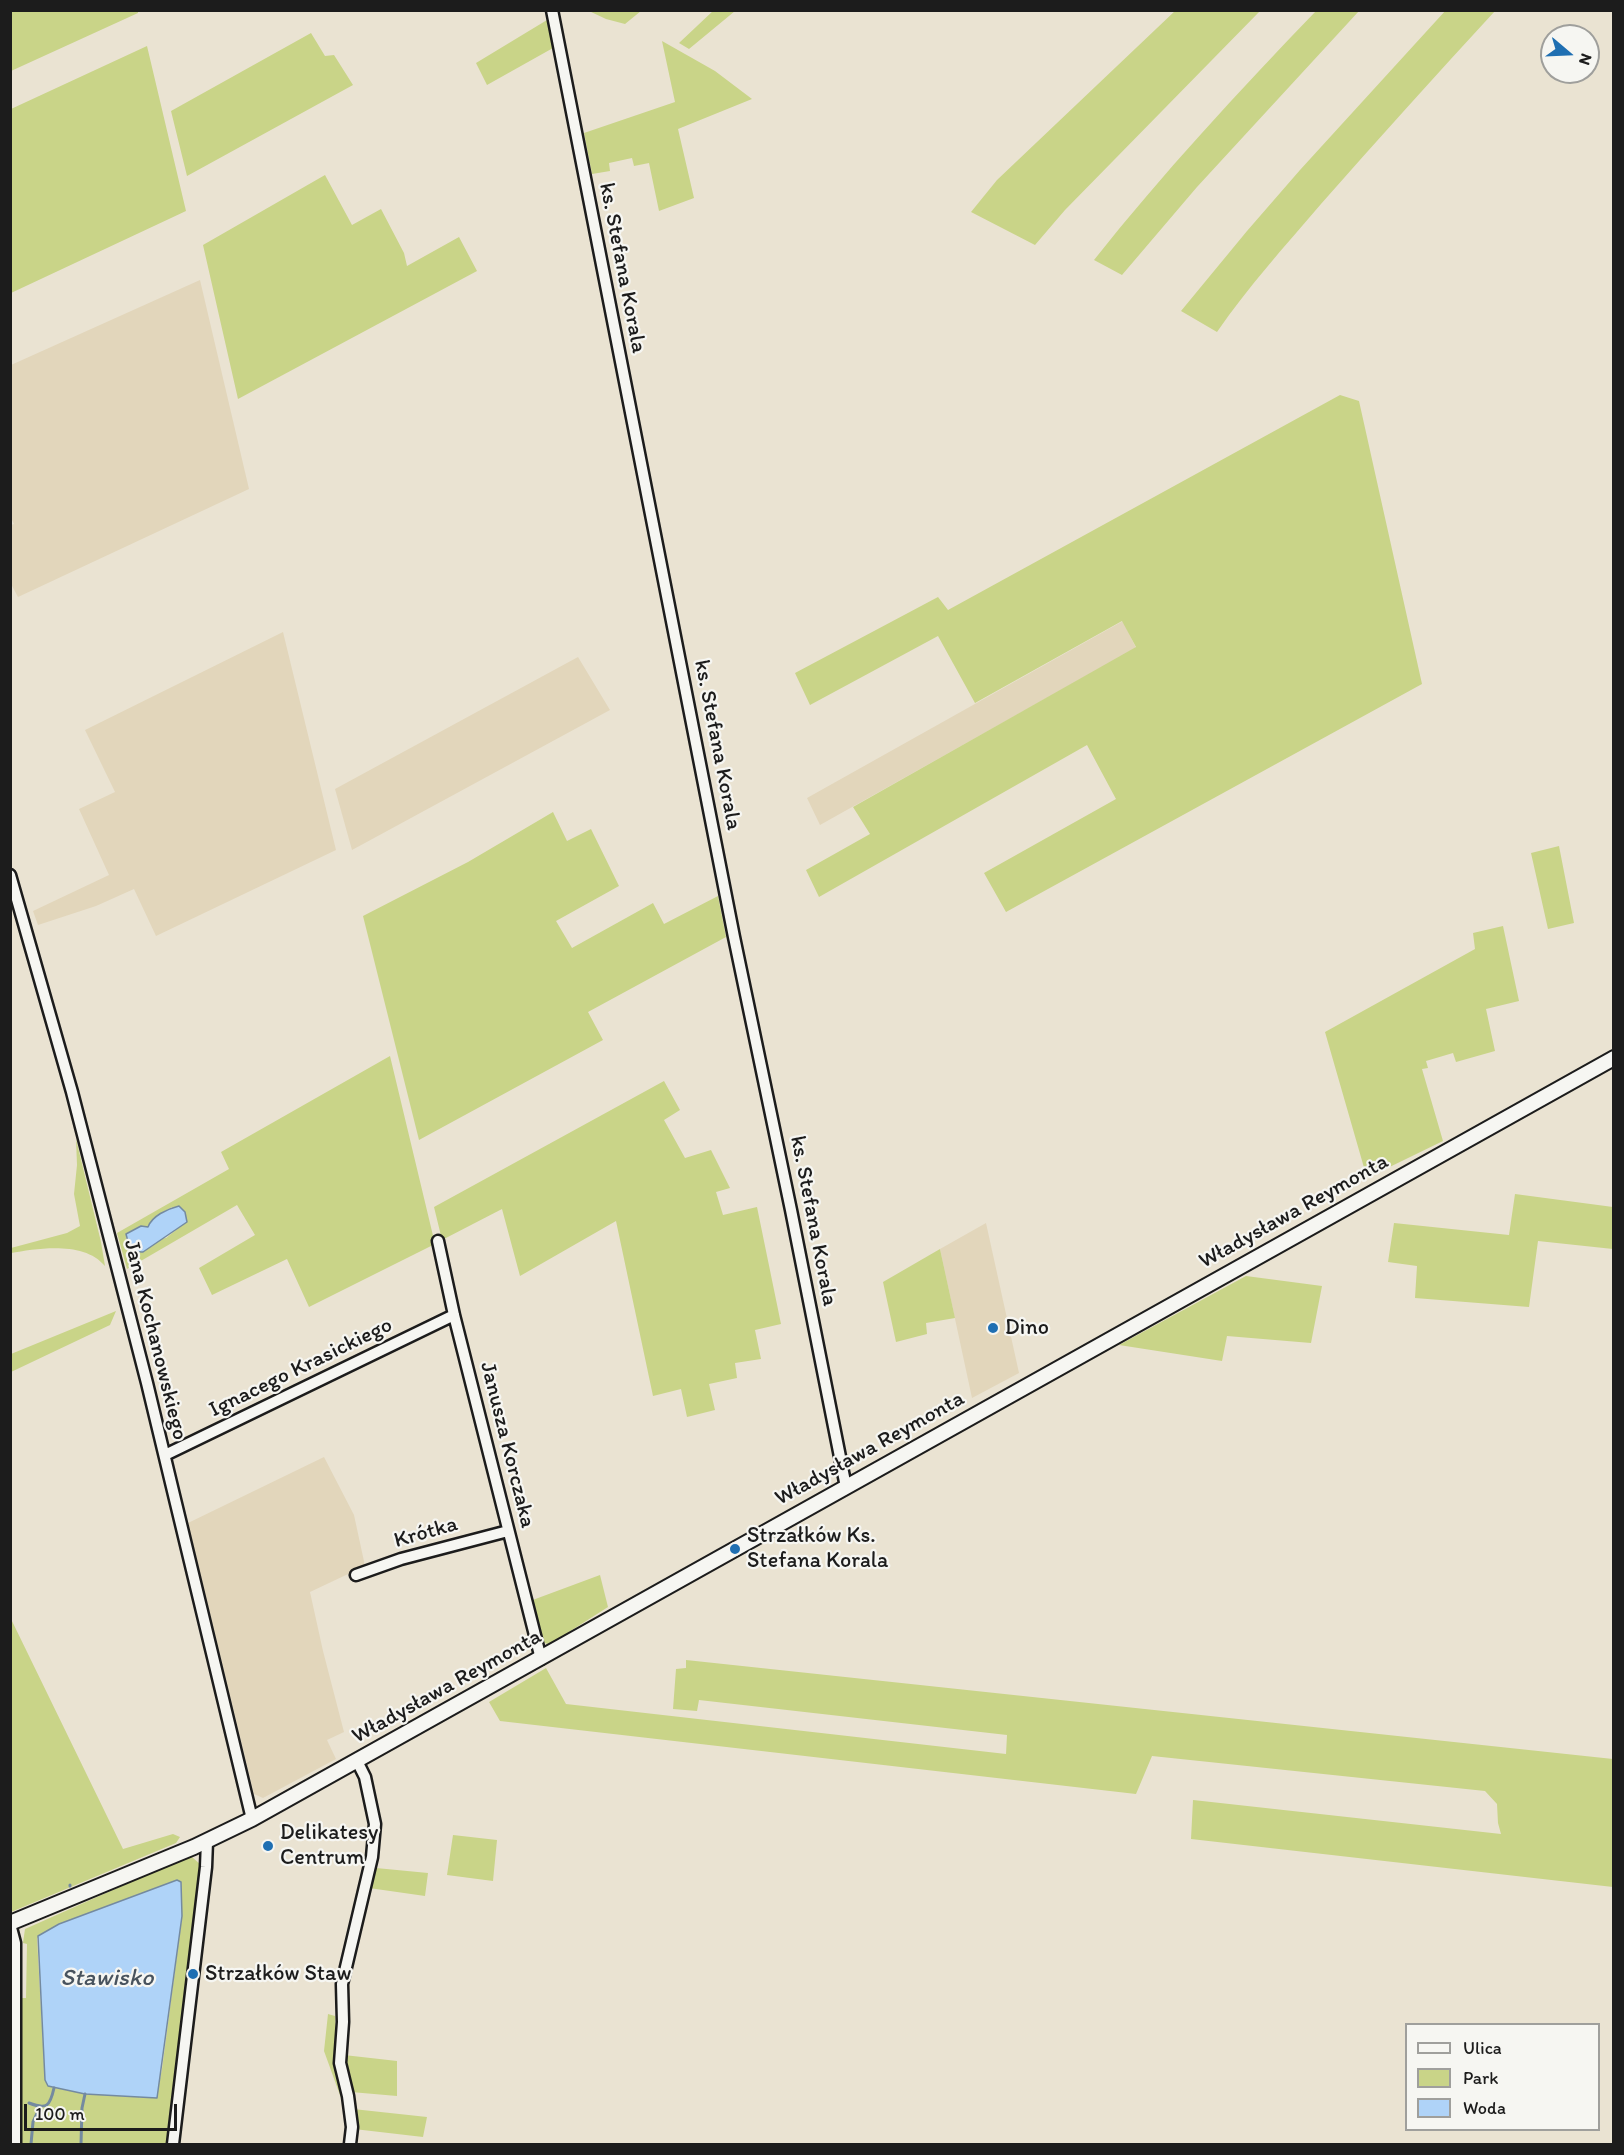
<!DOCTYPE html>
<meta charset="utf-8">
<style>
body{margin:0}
#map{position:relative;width:1624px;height:2155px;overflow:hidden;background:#eae3d2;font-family:Itim,sans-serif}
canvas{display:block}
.frame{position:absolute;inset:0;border:12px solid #1c1c1c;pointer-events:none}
.legend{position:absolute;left:1405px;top:2023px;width:195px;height:108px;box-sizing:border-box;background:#f6f6f2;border:2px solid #9f9f9c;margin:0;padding:8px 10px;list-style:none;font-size:18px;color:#1c1c1c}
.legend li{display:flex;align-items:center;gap:12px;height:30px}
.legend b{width:30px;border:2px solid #9f9f9c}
.north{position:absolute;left:1540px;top:24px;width:60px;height:60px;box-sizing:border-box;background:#f6f6f2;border:2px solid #9f9f9c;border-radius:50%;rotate:109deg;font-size:16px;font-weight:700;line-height:24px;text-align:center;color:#1c1c1c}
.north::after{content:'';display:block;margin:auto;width:21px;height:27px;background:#1f6fb2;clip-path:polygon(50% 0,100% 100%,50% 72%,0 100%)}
.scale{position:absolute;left:24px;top:2104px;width:153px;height:27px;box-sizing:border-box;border:3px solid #1c1c1c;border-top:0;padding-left:8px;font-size:18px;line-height:21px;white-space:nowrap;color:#1c1c1c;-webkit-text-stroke:4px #f6f6f2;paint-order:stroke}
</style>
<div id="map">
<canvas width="1624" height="2155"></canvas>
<div class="frame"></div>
<ul class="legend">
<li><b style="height:8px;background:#f6f6f2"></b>Ulica</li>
<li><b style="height:16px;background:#c9d488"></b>Park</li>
<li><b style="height:16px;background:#afd3f8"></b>Woda</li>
</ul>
<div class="north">N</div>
<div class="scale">100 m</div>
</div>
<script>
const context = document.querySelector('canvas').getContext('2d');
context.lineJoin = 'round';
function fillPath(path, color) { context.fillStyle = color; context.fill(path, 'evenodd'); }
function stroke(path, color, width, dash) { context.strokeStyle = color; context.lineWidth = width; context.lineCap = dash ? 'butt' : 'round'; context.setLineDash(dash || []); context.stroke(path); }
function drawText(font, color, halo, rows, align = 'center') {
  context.font = font + ' Itim,sans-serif'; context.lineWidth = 4.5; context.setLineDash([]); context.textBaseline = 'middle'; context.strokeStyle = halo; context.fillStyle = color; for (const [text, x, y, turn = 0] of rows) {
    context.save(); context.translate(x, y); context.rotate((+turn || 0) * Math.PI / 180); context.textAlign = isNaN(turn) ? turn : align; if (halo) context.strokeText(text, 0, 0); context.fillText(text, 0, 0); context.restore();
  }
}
const built = new Path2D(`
 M200,280L249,489L18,597L10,582L11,525L14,524L10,516L11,365Z
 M1123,621L1136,648L820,825L807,798Z
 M283,632L336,850L156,936L134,889L96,906L38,925L33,911L109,875L79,809L115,792L85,730Z
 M578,657L610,710L352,850L335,789Z
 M986,1223L1019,1373L972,1398L940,1249Z
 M324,1457L354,1515L365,1566L310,1592L323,1651L344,1732L327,1740L336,1759L263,1798L254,1794L188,1523Z`);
const green = new Path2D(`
 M714,10L735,11L689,49L679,43Z
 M1176,10L1260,11L1065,210L1035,245L971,212L997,180Z
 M1446,10L1495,11C1436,75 1378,139 1321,204C1285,246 1248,287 1217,332L1181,311L1247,231L1300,170Z
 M138,11V13L11,71V11Z
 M589,11H641L625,24L606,19Z
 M1316,11H1359L1197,187L1122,275L1094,260C1163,173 1239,91 1316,11Z
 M547,20L553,48L487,85L476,63Z
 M311,33L325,56L334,55L353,85L187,176L171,111Z
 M662,41L715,71L752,99L678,129L694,198L659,211L649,163L634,166L632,158L609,163L610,171L592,174L584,133L675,102Z
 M147,46L186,211L11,293V109Z
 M325,175L352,225L381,209L404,253L407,266L459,237L477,271L238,399L203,245Z
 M1340,395L1359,401L1422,684L1006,912L984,873L1116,799L1087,745L819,897L806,870L870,834L853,807L1136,647L1122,621L975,703L938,636L810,705L795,673L938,597L948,610Z
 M553,812L567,841L591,829L619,886L556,921L572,948L653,903L664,924L718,896L726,937L588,1012L603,1040L419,1140L363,916L468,862Z
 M1559,846L1574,923L1548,929L1531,853Z
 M1503,926L1519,1001L1486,1009L1495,1051L1456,1062L1453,1053L1426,1061L1428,1068L1422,1069L1443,1141L1367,1178L1325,1032L1475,949L1473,933Z
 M390,1056L435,1244L309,1307L287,1259L212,1295L199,1268L255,1235L237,1205L127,1269L117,1233L229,1169L221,1152ZM172,1207L181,1226L166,1238L130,1243L126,1238L129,1232L141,1226L148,1227C154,1216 160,1214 172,1207Z
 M664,1081L680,1110L664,1120L685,1158L711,1150L730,1188L716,1192L723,1215L757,1207L781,1324L755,1330L761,1359L735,1363L737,1378L709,1384L715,1410L687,1417L681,1389L653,1396L616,1221L520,1276L502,1209L442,1240L434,1207Z
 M76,1139L101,1242L105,1266C85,1241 38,1248 11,1253V1248L67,1233L80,1226L74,1194L77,1165Z
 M1515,1194L1613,1207V1249L1538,1241L1529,1307L1415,1298L1417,1266L1388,1262L1394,1223L1509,1235Z
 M940,1249L955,1318L926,1323L927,1334L896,1342L883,1282Z
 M1246,1276L1322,1286L1311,1343L1227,1336L1222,1361L1119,1345Z
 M116,1311L110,1325L11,1372V1354Z
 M600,1575L608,1607L550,1644C533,1644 533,1614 530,1601Z
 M11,1619L123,1849L173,1834L180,1837L176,1843L11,1912Z
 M686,1660L1613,1759V1887L1191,1839L1193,1800L1501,1834L1498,1823L1497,1804L1485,1791L1152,1756L1136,1794L500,1721L489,1702L546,1668L566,1704L1006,1754L1007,1735L699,1700L697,1711L673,1709L676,1669L686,1668Z
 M453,1835L497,1840L493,1881L447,1875Z
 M187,1857H192L201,1865L170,2144H21L22,2076L20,1998H26L27,1944L23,1943L25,1929ZM177,1880L181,1882L182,1916L162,2069L156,2098L85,2094L51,2087L45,2080L37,1938L59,1924Z
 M376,1868L428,1873L425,1896L369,1888Z
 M328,2014L335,2016L337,2048L345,2109L324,2051Z
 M344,2055L397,2061V2096L351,2092Z
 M353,2109L427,2117L423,2137L354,2129Z`);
const water = new Path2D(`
 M179,1206L185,1212L187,1222L143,1252C133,1253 128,1243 126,1234L141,1226L148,1227C152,1216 167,1209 179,1206Z
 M177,1880L181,1882L182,1916L157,2098L85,2094L48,2086L45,2080L38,1936L59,1924Z`);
const stream = new Path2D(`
 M70,1885V1886
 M29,2103C47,2110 50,2106 54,2088
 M31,2144L33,2122L40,2107
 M81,2144L82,2108L85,2094`);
const minor = new Path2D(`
 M552,10L734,937L791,1210L846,1487
 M10,875L72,1092L147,1383L252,1819
 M438,1241L454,1315L541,1659
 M165,1455L454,1315
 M356,1575L401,1559L508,1531
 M10,1924L15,1943V2144
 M173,2144L206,1867L207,1841
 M350,2144L352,2127L348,2096L340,2063L343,2022L342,1984L372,1857L375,1824L365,1777L357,1761`);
const tertiary = new Path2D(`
 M10,1923L194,1847L252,1819L1614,1058`);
const markers = [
 [993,1328,6,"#1f6fb2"],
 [735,1549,6,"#1f6fb2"],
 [268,1846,6,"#1f6fb2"],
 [193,1974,6,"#1f6fb2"]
];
const streetNames = [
 ["ks. Stefana Korala",622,268,79],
 ["ks. Stefana Korala",717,745,79],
 ["Władysława Reymonta",1294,1212,-29],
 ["ks. Stefana Korala",813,1221,79],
 ["Jana Kochanowskiego",155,1340,76],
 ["Ignacego Krasickiego",301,1368,-26],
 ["Janusza Korczaka",507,1445,76],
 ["Władysława Reymonta",870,1449,-29],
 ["Krótka",426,1533,-16],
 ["Władysława Reymonta",447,1687,-29]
];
const poiNames = [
 ["Dino",1005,1328],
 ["Strzałków Ks.",747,1536],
 ["Stefana Korala",747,1561],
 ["Delikatesy",280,1833],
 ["Centrum",280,1858],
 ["Strzałków Staw",205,1974]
];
const waterNames = [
 ["Stawisko",107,1979]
];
fillPath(built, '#e2d6bb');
fillPath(green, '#c9d488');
fillPath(water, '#afd3f8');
stroke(water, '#748aa0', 1.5);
stroke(stream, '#748aa0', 3);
stroke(minor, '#1c1c1c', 15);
stroke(tertiary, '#1c1c1c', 18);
stroke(minor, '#f6f6f2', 10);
stroke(tertiary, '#f6f6f2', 14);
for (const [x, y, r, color] of markers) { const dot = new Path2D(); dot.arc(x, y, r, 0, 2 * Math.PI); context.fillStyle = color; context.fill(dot); stroke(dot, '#f6f6f2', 2); }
drawText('22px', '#1c1c1c', '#f6f6f2', streetNames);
drawText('22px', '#1c1c1c', '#f6f6f2', poiNames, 'left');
drawText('italic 24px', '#48535e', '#f6f6f2', waterNames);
</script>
